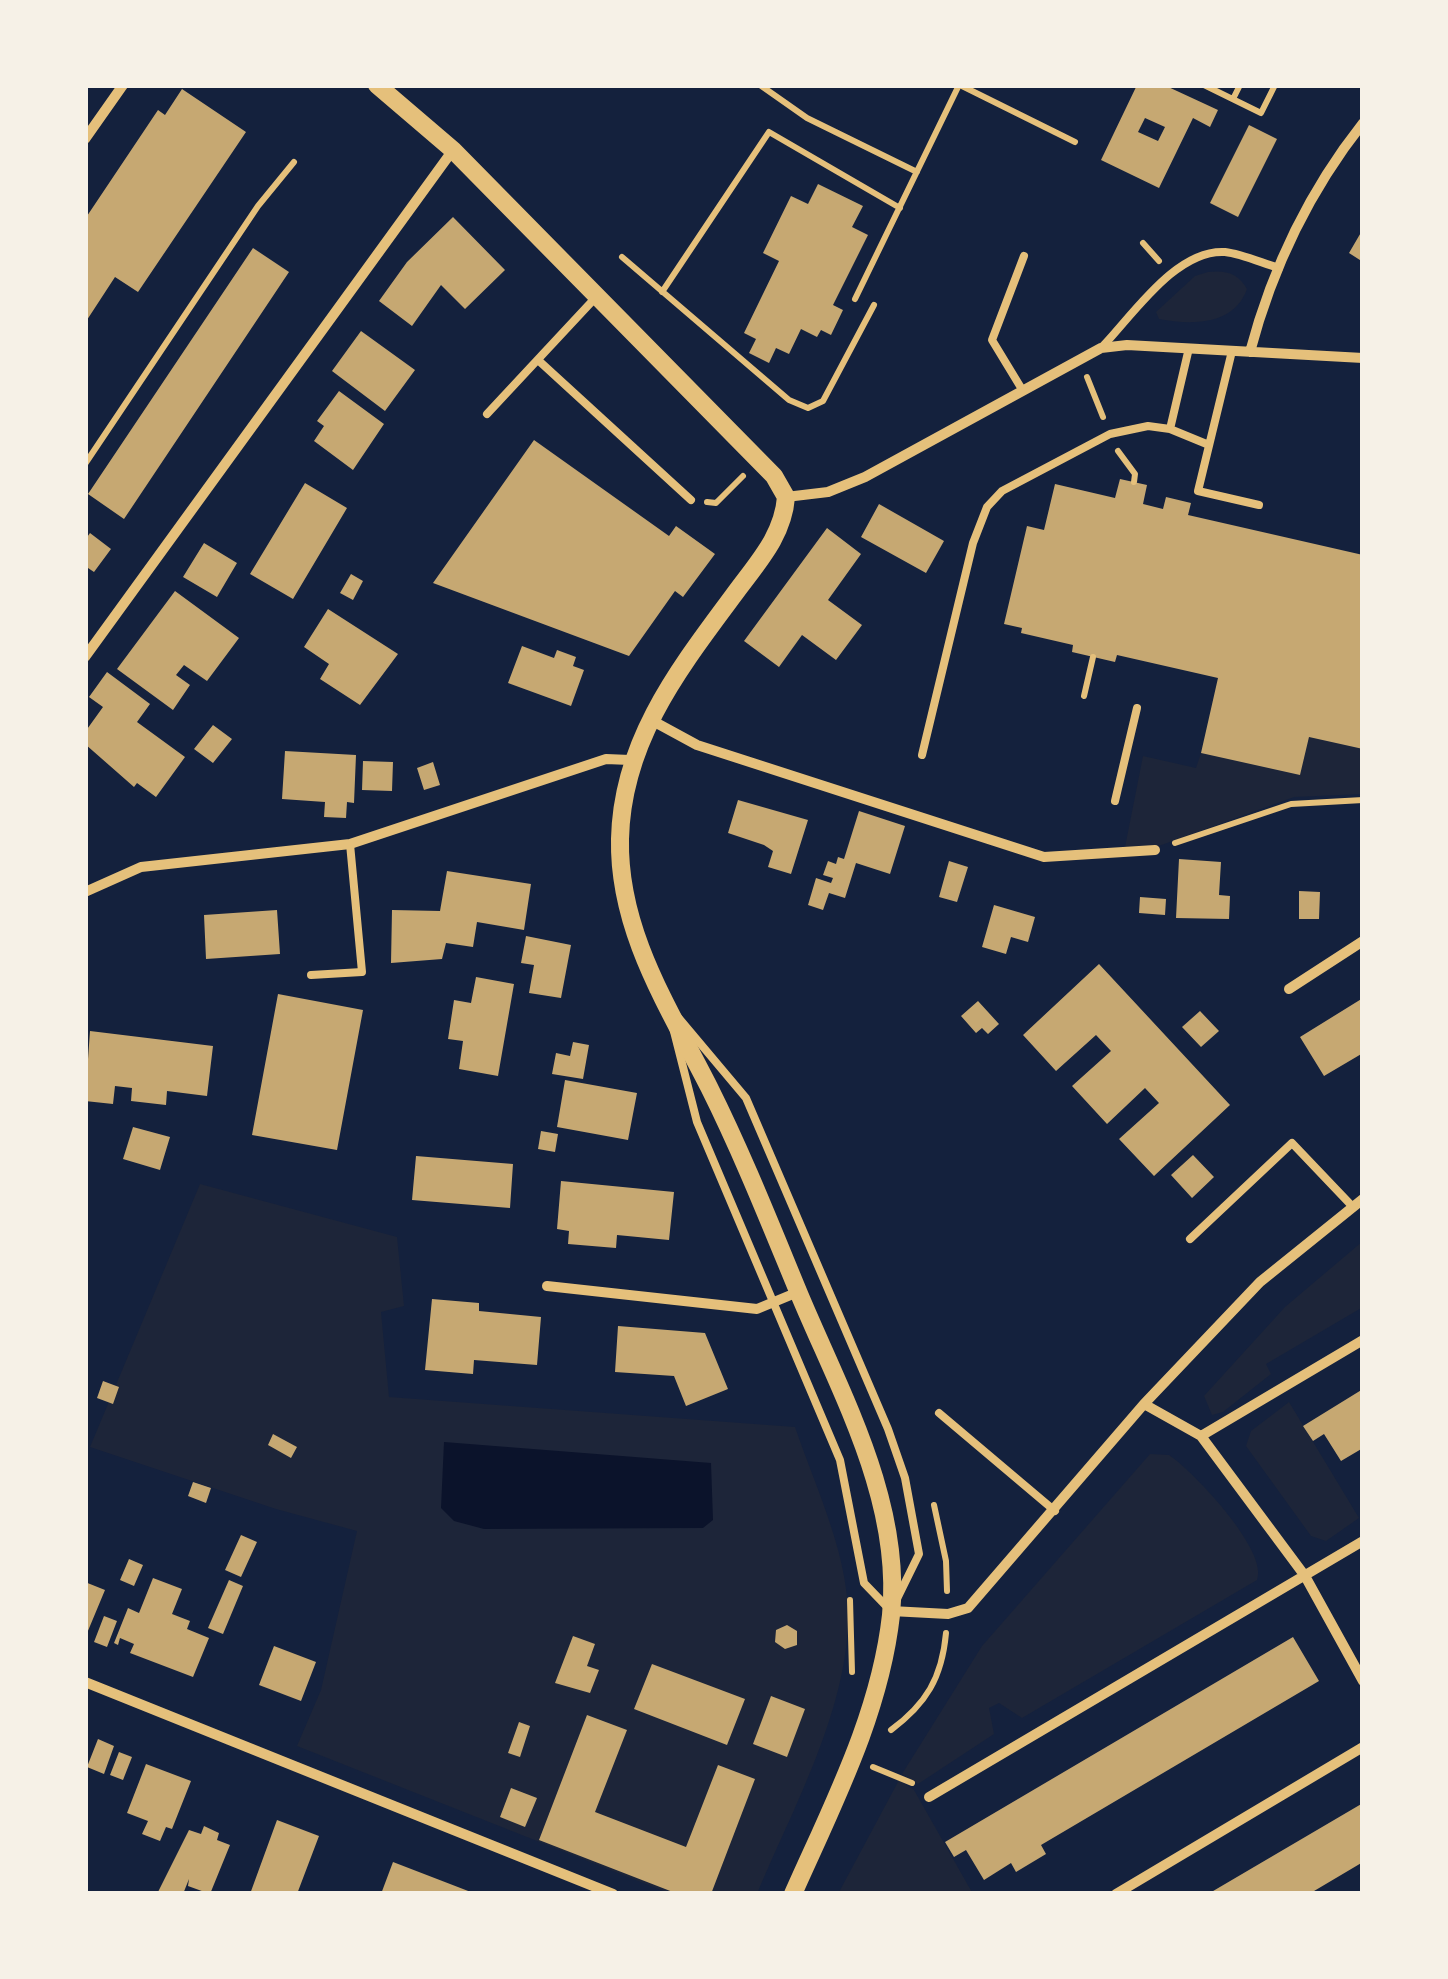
<!DOCTYPE html>
<style>
body{margin:0}
#map{position:relative;width:1448px;height:1979px;overflow:hidden;background:#14213d;font-family:Arial,sans-serif}
canvas{display:block}
.frame{position:absolute;inset:0;border:88px solid #f6f1e7;pointer-events:none}
</style>
<div id="map">
<canvas width="1448" height="1979"></canvas>
<div class="frame"></div>
</div>
<script>
const context = document.querySelector('canvas').getContext('2d');
context.lineJoin = 'round';
function fillPath(path, color) { context.fillStyle = color; context.fill(path, 'evenodd'); }
function stroke(path, color, width, dash) { context.strokeStyle = color; context.lineWidth = width; context.lineCap = dash ? 'butt' : 'round'; context.setLineDash(dash || []); context.stroke(path); }
const green = new Path2D(`
 M1208,272C1226,270 1238,273 1247,289C1234,326 1191,325 1159,319L1156,312L1195,276Z
 M1309,737L1363,749V794L1294,797L1156,847H1125L1143,756L1196,768L1201,753L1300,775Z
 M200,1184L397,1237L404,1306L381,1312L389,1397L795,1427C815,1486 846,1549 848,1611C850,1706 793,1808 757,1894H671L297,1746L321,1690L357,1531L276,1509L90,1447Z
 M1363,1241V1307L1266,1364L1271,1374L1223,1412L1212,1415L1204,1396L1285,1307Z
 M1289,1402L1359,1518L1326,1541L1311,1536L1246,1446L1251,1431Z
 M1150,1454L1169,1455C1193,1471 1269,1551 1257,1580L1022,1718L999,1703L989,1708L994,1734L918,1784L902,1774L982,1646Z
 M899,1780L914,1790L973,1894H838Z`);
const water = new Path2D(`
 M444,1442L711,1463L713,1520L703,1528L484,1529L454,1521L441,1508Z`);
const building = new Path2D(`
 M1137,85H1164L1218,110L1210,127L1193,118L1159,188L1101,160ZM1145,118L1165,127L1158,141L1138,132Z
 M182,89L246,132L138,292L115,277L85,323V219L158,110L165,115Z
 M1249,125L1277,139L1238,217L1210,203Z
 M818,184L863,206L852,227L868,235L833,305L843,310L831,335L821,330L817,337L801,329L789,354L776,348L769,363L749,353L756,339L744,333L779,261L763,253L791,196L808,204Z
 M453,217L505,270L465,309L441,285L412,326L379,301L407,262Z
 M1363,229V262L1349,253Z
 M253,248L289,272L124,519L88,494Z
 M361,331L415,370L385,411L332,371Z
 M339,391L384,424L353,470L314,441L324,426L317,421Z
 M534,440L669,536L676,526L715,554L683,597L675,591L629,656L433,583Z
 M1120,479L1147,485L1143,504L1163,509L1166,497L1191,503L1188,515L1363,555V749L1309,737L1300,775L1201,753L1218,678L1117,655L1115,662L1072,652L1073,645L1021,633L1022,628L1004,624L1027,526L1044,530L1055,484L1115,498Z
 M305,483L347,508L293,599L250,574Z
 M879,504L944,541L926,573L861,537Z
 M827,528L861,554L828,600L862,625L836,660L802,635L779,667L744,641Z
 M90,533L111,549L94,572L85,566V540Z
 M204,543L237,563L217,597L183,577Z
 M351,574L363,581L353,600L340,593Z
 M175,591L239,638L207,681L184,665L176,675L190,685L173,710L117,669Z
 M328,609L398,654L360,705L320,679L329,664L304,647Z
 M522,646L554,658L557,650L576,657L573,666L584,670L571,706L508,683Z
 M107,672L150,704L137,722L185,757L156,797L137,783L134,787L85,744V732L103,707L89,697Z
 M213,725L232,739L213,763L194,749Z
 M285,751L356,755L354,803L347,802L346,818L324,817L325,802L282,799Z
 M363,761L393,762L392,791L362,790Z
 M433,762L440,785L424,790L417,768Z
 M738,800L808,820L791,874L768,867L773,851L764,845L728,833Z
 M859,811L905,826L890,874L856,863L845,898L829,893L823,910L808,905L816,878L831,883L833,878L823,875L828,861L836,864L838,857L844,859Z
 M1179,859L1221,862L1219,895L1230,896L1229,919L1176,918Z
 M949,861L968,867L957,902L939,897Z
 M447,871L531,884L524,930L477,922L473,947L446,943L442,959L391,963L392,910L440,911Z
 M1299,891L1320,892L1319,919H1299Z
 M1140,897L1166,899L1165,915L1139,913Z
 M994,905L1035,917L1028,942L1011,937L1006,954L982,947Z
 M277,910L280,954L206,959L204,915Z
 M526,936L571,945L561,998L529,993L534,965L521,963Z
 M1099,964L1230,1105L1154,1176L1119,1139L1159,1103L1145,1088L1107,1124L1072,1086L1111,1051L1096,1035L1056,1071L1023,1035Z
 M476,977L514,984L498,1076L459,1069L463,1041L448,1039L454,1000L471,1003Z
 M278,994L363,1010L337,1150L252,1135Z
 M1363,998V1053L1324,1076L1300,1037Z
 M978,1001L999,1024L988,1034L982,1028L976,1033L961,1016Z
 M1200,1011L1219,1031L1201,1047L1182,1027Z
 M90,1031L213,1046L207,1096L167,1091L166,1105L131,1101L132,1088L115,1086L113,1104L85,1101Z
 M573,1042L589,1045L583,1079L552,1074L556,1053L570,1056Z
 M565,1080L637,1093L628,1140L557,1127Z
 M133,1127L170,1137L160,1170L123,1159Z
 M541,1131L558,1134L555,1152L538,1149Z
 M1193,1155L1214,1177L1192,1198L1171,1175Z
 M416,1156L513,1164L510,1208L412,1200Z
 M561,1181L674,1192L669,1240L617,1235L616,1248L568,1244L569,1231L557,1229Z
 M432,1299L479,1303V1311L541,1317L537,1365L474,1360L473,1374L425,1370Z
 M618,1326L705,1333L728,1389L686,1406L674,1376L615,1372Z
 M103,1381L119,1387L113,1404L97,1398Z
 M1363,1389V1448L1341,1461L1324,1434L1313,1441L1303,1426Z
 M273,1434L297,1447L291,1458L268,1445Z
 M193,1482L211,1488L206,1503L188,1496Z
 M241,1535L257,1542L241,1577L225,1570Z
 M129,1559L143,1565L134,1586L120,1580Z
 M153,1578L182,1589L172,1614L190,1621L187,1629L209,1638L193,1677L130,1653L134,1644L120,1638L118,1645L114,1643L128,1608L139,1613Z
 M229,1580L243,1586L223,1634L208,1628Z
 M85,1582L105,1590L85,1638Z
 M104,1616L117,1621L107,1647L94,1642Z
 M787,1625L797,1631V1645L785,1649L775,1642L776,1630Z
 M573,1636L595,1644L587,1666L599,1670L590,1693L555,1683Z
 M1293,1637L1319,1681L1041,1845L1046,1854L1016,1872L1011,1863L984,1880L966,1850L954,1857L945,1842Z
 M274,1646L316,1662L301,1701L259,1685Z
 M652,1664L745,1699L727,1745L634,1709Z
 M771,1696L805,1709L787,1757L753,1744Z
 M587,1715L627,1730L595,1812L686,1847L718,1765L755,1779L711,1894H678L539,1840Z
 M519,1722L530,1726L520,1757L508,1753Z
 M98,1739L114,1746L104,1774L87,1767Z
 M119,1752L132,1757L123,1780L110,1775Z
 M146,1764L191,1781L172,1829L166,1827L160,1841L142,1834L148,1821L127,1813Z
 M511,1788L537,1798L525,1827L500,1817Z
 M1363,1803V1862L1309,1894H1208Z
 M277,1820L319,1836L297,1894H250Z
 M204,1826L219,1833L217,1840L230,1845L210,1894L188,1886L189,1879L183,1894H157L189,1830L201,1834Z
 M393,1862L476,1894H381Z`);
const path = new Path2D(`
 M760,85L807,118L917,172
 M960,85L1075,142
 M1204,85L1261,113L1275,85
 M1233,99L1240,85
 M1143,243L1159,261
 M622,257L789,400L808,408L823,401L874,305
 M662,292L769,132L900,208
 M855,299L959,85
 M1087,377L1103,417
 M1118,451L1135,474L1134,482
 M85,464L258,206L294,162
 M707,502L716,503L743,476
 M1084,696L1093,657
 M1175,843L1291,804L1363,800
 M934,1505L946,1561L947,1591
 M850,1600L852,1672
 M891,1730C926,1704 942,1678 946,1633
 M873,1767L912,1783`);
const service = new Path2D(`
 M1102,347C1133,315 1176,249 1225,252C1242,254 1262,263 1279,268
 M1232,351L1198,491L1259,505
 M538,360L691,500
 M1023,391L992,340L1024,256
 M487,414L597,296
 M1170,429L1189,348
 M922,755L973,543L987,507L1002,491L1110,434L1148,426L1170,429L1209,445
 M1115,801L1137,708
 M311,975L362,972L350,844
 M667,1004L746,1098L888,1429L905,1478L919,1554L891,1611L864,1583L840,1460L697,1122Z
 M1190,1239L1292,1143L1352,1206
 M939,1413L1055,1511`);
const minor = new Path2D(`
 M85,139L123,85
 M1250,352C1272,269 1310,190 1363,123
 M786,497L828,492L865,477L1101,348L1127,345L1363,358
 M85,657L453,150
 M651,720L697,745L1044,857L1155,850
 M85,892L141,867L350,844L606,759L630,760
 M1289,989L1363,941
 M547,1286L757,1309L798,1292
 M1144,1404L1201,1436L1305,1576L1363,1681
 M1201,1436L1363,1340
 M891,1611L948,1614L968,1608L1144,1404L1260,1282L1363,1199
 M85,1682L613,1894
 M929,1797L1363,1541
 M1116,1894L1363,1747`);
const tertiary = new Path2D(`
 M377,85L453,150L774,476L786,497C783,537 756,564 733,596C678,670 622,742 620,839C618,931 669,1008 709,1087C743,1155 771,1226 800,1296C842,1396 902,1502 891,1615C880,1714 833,1804 793,1894`);
fillPath(green, '#1d2539');
fillPath(water, '#0b132b');
fillPath(building, '#c6a872');
stroke(path, '#e5c07b', 6);
stroke(service, '#e5c07b', 8);
stroke(minor, '#e5c07b', 10);
stroke(tertiary, '#e5c07b', 18);
</script>
